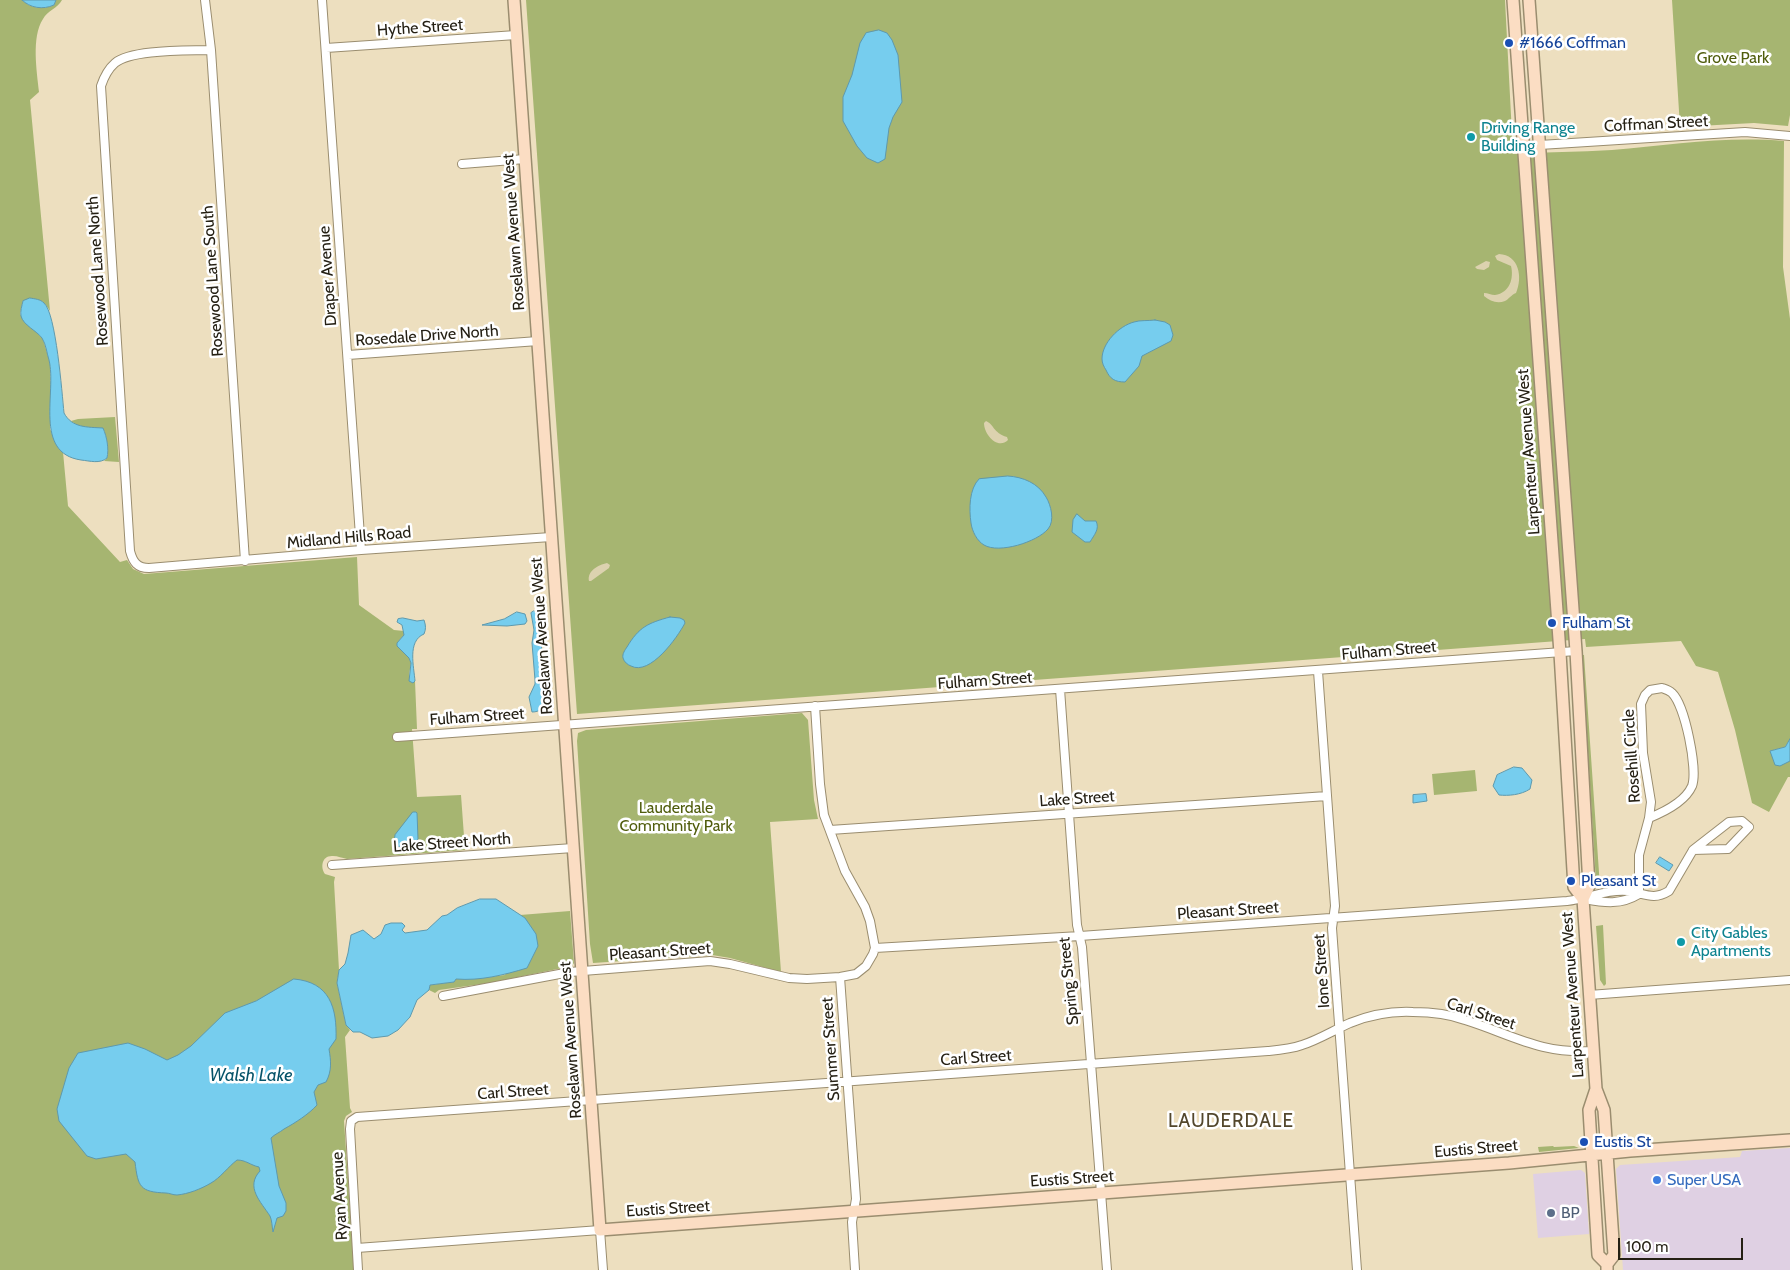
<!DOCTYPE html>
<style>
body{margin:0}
#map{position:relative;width:1790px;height:1270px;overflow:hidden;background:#eddfbf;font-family:Cabin,sans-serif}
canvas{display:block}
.scale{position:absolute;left:1618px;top:1238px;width:125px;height:22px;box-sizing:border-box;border:2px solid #252014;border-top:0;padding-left:6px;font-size:15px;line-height:18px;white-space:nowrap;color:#252014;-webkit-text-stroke:4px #fff;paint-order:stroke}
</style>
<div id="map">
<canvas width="1790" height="1270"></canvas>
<div class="scale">100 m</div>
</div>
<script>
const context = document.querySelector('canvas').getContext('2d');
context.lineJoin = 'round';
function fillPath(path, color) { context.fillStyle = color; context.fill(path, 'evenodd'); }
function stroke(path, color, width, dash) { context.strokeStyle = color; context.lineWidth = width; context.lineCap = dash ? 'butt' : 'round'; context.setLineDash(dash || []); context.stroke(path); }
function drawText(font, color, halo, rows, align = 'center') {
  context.font = font + ' Cabin,sans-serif'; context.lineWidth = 5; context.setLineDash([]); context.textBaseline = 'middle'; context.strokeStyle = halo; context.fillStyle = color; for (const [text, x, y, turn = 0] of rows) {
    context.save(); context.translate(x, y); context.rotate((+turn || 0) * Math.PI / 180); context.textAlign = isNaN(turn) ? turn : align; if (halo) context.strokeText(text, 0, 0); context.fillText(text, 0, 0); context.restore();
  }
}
const commercial = new Path2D(`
 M1790,1148V1270H1623L1616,1169L1620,1165L1740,1157L1742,1151Z
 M1581,1170L1585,1173L1589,1234L1538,1238L1533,1174Z`);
const green = new Path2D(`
 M0,0H22C30,8 43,10 54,5L56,0H62C58,8 47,11 43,19C31,37 37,72 39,92L30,100L50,311C41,297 37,299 23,301L20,314L43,339L50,363L51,385L50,429L63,452L68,506L120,562L127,560L133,569L144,574L357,557L359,605L394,630L404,631V635L397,643V646L409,658L411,663L409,675L413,683L415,681L417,729H412L417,797L461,795L465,850L347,859C342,858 338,856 333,856C322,855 320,867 325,874L335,877L334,882L339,970L337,983L346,1025L350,1030L345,1037L350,1108L352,1112L346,1116L344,1121L354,1270H0Z
 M526,0H1505L1513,154C1546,152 1579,152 1612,150C1669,145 1727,136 1784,141L1783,267L1790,319V739L1785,747L1770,751L1783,764L1790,761V777H1788L1769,812L1752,803L1735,730L1718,672L1696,666L1681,641L1586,647L1585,639L577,714Z
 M1672,0H1790V115L1788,126L1754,123L1680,127Z
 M115,417L119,462L104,461L107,458C109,449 107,437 103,429L79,427L71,421L78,419Z
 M1582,655H1584L1600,887L1598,888L1596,882Z
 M802,713L808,720L814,800L818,819L770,822L781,972L730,958L712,955L593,963L590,944L577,741L578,733L586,730Z
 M1475,770L1477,791L1434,795L1432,774Z
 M570,911L574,963L572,966L489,983L439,990L435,993L429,990L430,985L453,982L456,979H470L505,975L525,918L520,915Z
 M1603,925L1606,984L1604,986L1600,980L1596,926Z
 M1553,1146L1554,1147L1574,1146L1579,1148L1539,1152L1538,1147Z`);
const sand = new Path2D(`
 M1499,254C1519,255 1523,277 1516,293C1511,295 1509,299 1505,301C1497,304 1490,301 1484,296V293C1488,293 1491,295 1495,295C1510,293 1514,278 1511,266L1497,260L1495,256Z
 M1486,261L1490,262L1489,267L1484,270L1477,269L1475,267Z
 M986,421C994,424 993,433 1007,437L1008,440C998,450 984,435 984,423Z
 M607,563L610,565L609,568L591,581H589C587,571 598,565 607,563Z`);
const water = new Path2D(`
 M22,0H56L54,5C43,10 30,8 22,0Z
 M879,30L887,33L892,40L898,55L902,102L893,117L889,128L885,159L878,163L867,158L857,146L843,121V97L852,75L860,43L866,33Z
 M30,298C35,299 40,299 44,303C56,313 62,393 64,413C72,428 87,427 103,428C107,437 109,449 107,458C100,464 90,461 81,460C33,453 57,392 49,360C47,354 46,344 42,338C37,331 23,325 21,316C20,312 22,305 23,301Z
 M1155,320L1165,322L1170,325L1173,335L1171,341L1142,356L1139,366L1125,382C1115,382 1110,379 1106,370C1104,367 1102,363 1102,359C1102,343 1119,326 1134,322C1140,320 1148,321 1155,320Z
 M1008,476C1023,477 1038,483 1046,497C1051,505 1055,521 1048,529C1037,542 999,554 984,545C977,541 972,531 971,523C969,509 969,489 979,479Z
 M1077,514L1085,521H1096C1100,529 1094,535 1090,542H1085L1072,532L1073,520Z
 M534,611L537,612L539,616L546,701C544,708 540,712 532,712L529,697L535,684V680L532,643L534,630L531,613Z
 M517,612L525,614L527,621L525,624L507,626L482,625L504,619Z
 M670,617L680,618L684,620L685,623C677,638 650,676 631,666C628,665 624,662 623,658C622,654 625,650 627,647C639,627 648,623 670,617Z
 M403,618L417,621L424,620C426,626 426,629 424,634C407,641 414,667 415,681L413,683L409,681L411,663L409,658L397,646V643L404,635L402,625L397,622L398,619Z
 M1790,739V761L1780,766L1775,765L1770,751L1785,747Z
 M1514,767L1522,768L1532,780L1530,789C1521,795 1508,796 1499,795L1493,786L1497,775Z
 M1426,794L1427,801L1413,803V795Z
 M413,812H416L417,813L418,839L411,846L397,847L394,844L395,835Z
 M1660,857L1673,865L1669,871L1656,863Z
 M480,899H496L525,918L536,934L538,946L527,968C504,975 480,981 456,979L454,982L430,985L429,990L417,1000L410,1017L398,1030L388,1036L372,1038L360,1032H353L346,1025L337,983L339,970L345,964L348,953L351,935L363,930L374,939L381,934L385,925L391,923H402L405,926L402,930L405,933L427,930L442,916L447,915L457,908Z
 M294,979C330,982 337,1008 336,1039L329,1049C331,1061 332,1071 326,1082L318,1085L314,1092L317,1105C309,1114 295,1123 284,1129C279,1133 275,1134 271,1138L279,1186L286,1203V1211L283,1216L277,1218L273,1232C272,1227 272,1220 270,1216C261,1202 245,1187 260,1171L259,1167C250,1165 246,1160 237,1160C228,1167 220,1178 211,1183C201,1189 188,1194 177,1195C173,1195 169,1193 166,1193C140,1192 138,1187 135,1162L126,1154L96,1159L87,1156L59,1121L57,1109L69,1068L78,1053L128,1043L145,1049L167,1060L178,1055L191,1046L225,1013L256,1001Z`);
const street = new Path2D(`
 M205,0L211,50L245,561
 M322,0L361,550
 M326,48L516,35
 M211,50C188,51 132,49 115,63C108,69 104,77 101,86L130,551C133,562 137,568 149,568L361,550L551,537
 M1524,146L1745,132L1790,136
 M462,164L525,159
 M348,355L538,341
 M1318,671L1335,906L1332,928L1357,1270
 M1662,688C1665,689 1669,690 1672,693C1685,705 1698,770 1692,786C1685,802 1664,812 1649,818L1651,802L1643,753L1641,704L1645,695L1650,690Z
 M1060,689L1077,925L1082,947L1107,1270
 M397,737L1576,651
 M830,830L1327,796
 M332,865L573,848
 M1639,894V855L1649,818
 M1585,899C1605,903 1621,905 1639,894
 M875,948L1080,936L1567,901C1587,899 1607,889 1628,891C1644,893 1653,901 1669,891L1693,850L1728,849L1749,827L1742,821L1729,822L1693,850
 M840,977L856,1199L852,1222L855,1270
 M1589,995L1790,980
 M443,996L570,972L710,961L730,964L789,978L807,979L840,977L856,974L866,966L873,954L875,948L870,921L865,907L845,871L824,815L820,784L815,706
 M357,1248L600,1230L603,1270
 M358,1270L350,1129L351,1121L357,1117L1268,1051C1279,1050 1291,1049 1302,1045C1318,1040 1334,1030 1350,1023C1370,1015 1392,1011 1413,1012C1431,1012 1449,1014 1465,1020C1513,1035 1539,1054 1593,1051`);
const secondary = new Path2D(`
 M514,0L600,1230L1509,1163L1630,1151L1790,1140
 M1513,0L1560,653L1574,887L1583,899
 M1529,0L1576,651L1589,886L1583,899L1596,1089L1604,1110L1614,1255L1607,1264
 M1596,1089L1589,1110L1598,1255L1607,1264V1270`);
const markers = [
 [1509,43,5,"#1a4fb4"],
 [1471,137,5,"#0f9aa8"],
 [1552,623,5,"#1a4fb4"],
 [1571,881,5,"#1a4fb4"],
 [1681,942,5,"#0f9aa8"],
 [1584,1142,5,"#1a4fb4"],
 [1657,1180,5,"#3f7fe0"],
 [1551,1213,5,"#5c6f8a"]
];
const streetNames = [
 ["Hythe Street",420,28,-4],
 ["Coffman Street",1656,124,-3],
 ["Roselawn Avenue West",514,232,-94],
 ["Rosewood Lane North",98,271,-94],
 ["Draper Avenue",328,276,-94],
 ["Rosewood Lane South",213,281,-94],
 ["Rosedale Drive North",427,336,-4],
 ["Larpenteur Avenue West",1529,452,-94],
 ["Midland Hills Road",349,538,-5],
 ["Roselawn Avenue West",542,636,-94],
 ["Fulham Street",1389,651,-5],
 ["Fulham Street",985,681,-4],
 ["Fulham Street",477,717,-4],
 ["Rosehill Circle",1632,756,-94],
 ["Lake Street",1077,799,-4],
 ["Lake Street North",452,843,-4],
 ["Pleasant Street",1228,911,-4],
 ["Pleasant Street",660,952,-4],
 ["Ione Street",1322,971,-94],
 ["Spring Street",1069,981,-96],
 ["Larpenteur Avenue West",1573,995,-94],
 ["Carl Street",1481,1014,18],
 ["Roselawn Avenue West",571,1040,-94],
 ["Summer Street",831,1049,-94],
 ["Carl Street",976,1058,-4],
 ["Carl Street",513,1092,-4],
 ["Eustis Street",1476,1149,-5],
 ["Eustis Street",1072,1179,-4],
 ["Ryan Avenue",340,1196,-93],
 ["Eustis Street",668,1209,-4]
];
const transitNames = [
 ["#1666 Coffman",1519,43],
 ["Fulham St",1562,623],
 ["Pleasant St",1581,881],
 ["Eustis St",1594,1142]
];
const parkNames = [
 ["Grove Park",1733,58],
 ["Lauderdale",676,808],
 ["Community Park",676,826]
];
const cultureNames = [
 ["Driving Range",1481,128],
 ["Building",1481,146],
 ["City Gables",1691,933],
 ["Apartments",1691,951]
];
const shopNames = [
 ["Super USA",1667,1180]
];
const serviceNames = [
 ["BP",1561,1213]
];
const waterNames = [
 ["Walsh Lake",251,1076]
];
const quarterNames = [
 ["LAUDERDALE",1231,1121]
];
fillPath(commercial, '#dfd0e3');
fillPath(green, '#a6b571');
fillPath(sand, '#dcd2af');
fillPath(water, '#76cdee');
stroke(water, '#5e99ad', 1);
stroke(street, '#9a8d6f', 10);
stroke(secondary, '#9a8d6f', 14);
stroke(street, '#fff', 8);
stroke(secondary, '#fbddc3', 11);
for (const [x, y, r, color] of markers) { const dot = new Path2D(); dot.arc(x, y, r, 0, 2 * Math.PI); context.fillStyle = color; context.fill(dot); stroke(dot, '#fff', 2); }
drawText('16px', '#252014', '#fff', streetNames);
drawText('16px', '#164399', '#fff', transitNames, 'left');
drawText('16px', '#505d0d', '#fff', parkNames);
drawText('16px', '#0d838f', '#fff', cultureNames, 'left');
drawText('16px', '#366cbe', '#fff', shopNames, 'left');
drawText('16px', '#4e5e75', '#fff', serviceNames, 'left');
drawText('italic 18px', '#065369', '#fff', waterNames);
context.letterSpacing = '1px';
drawText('19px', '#53472c', '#fff', quarterNames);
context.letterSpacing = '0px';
</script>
